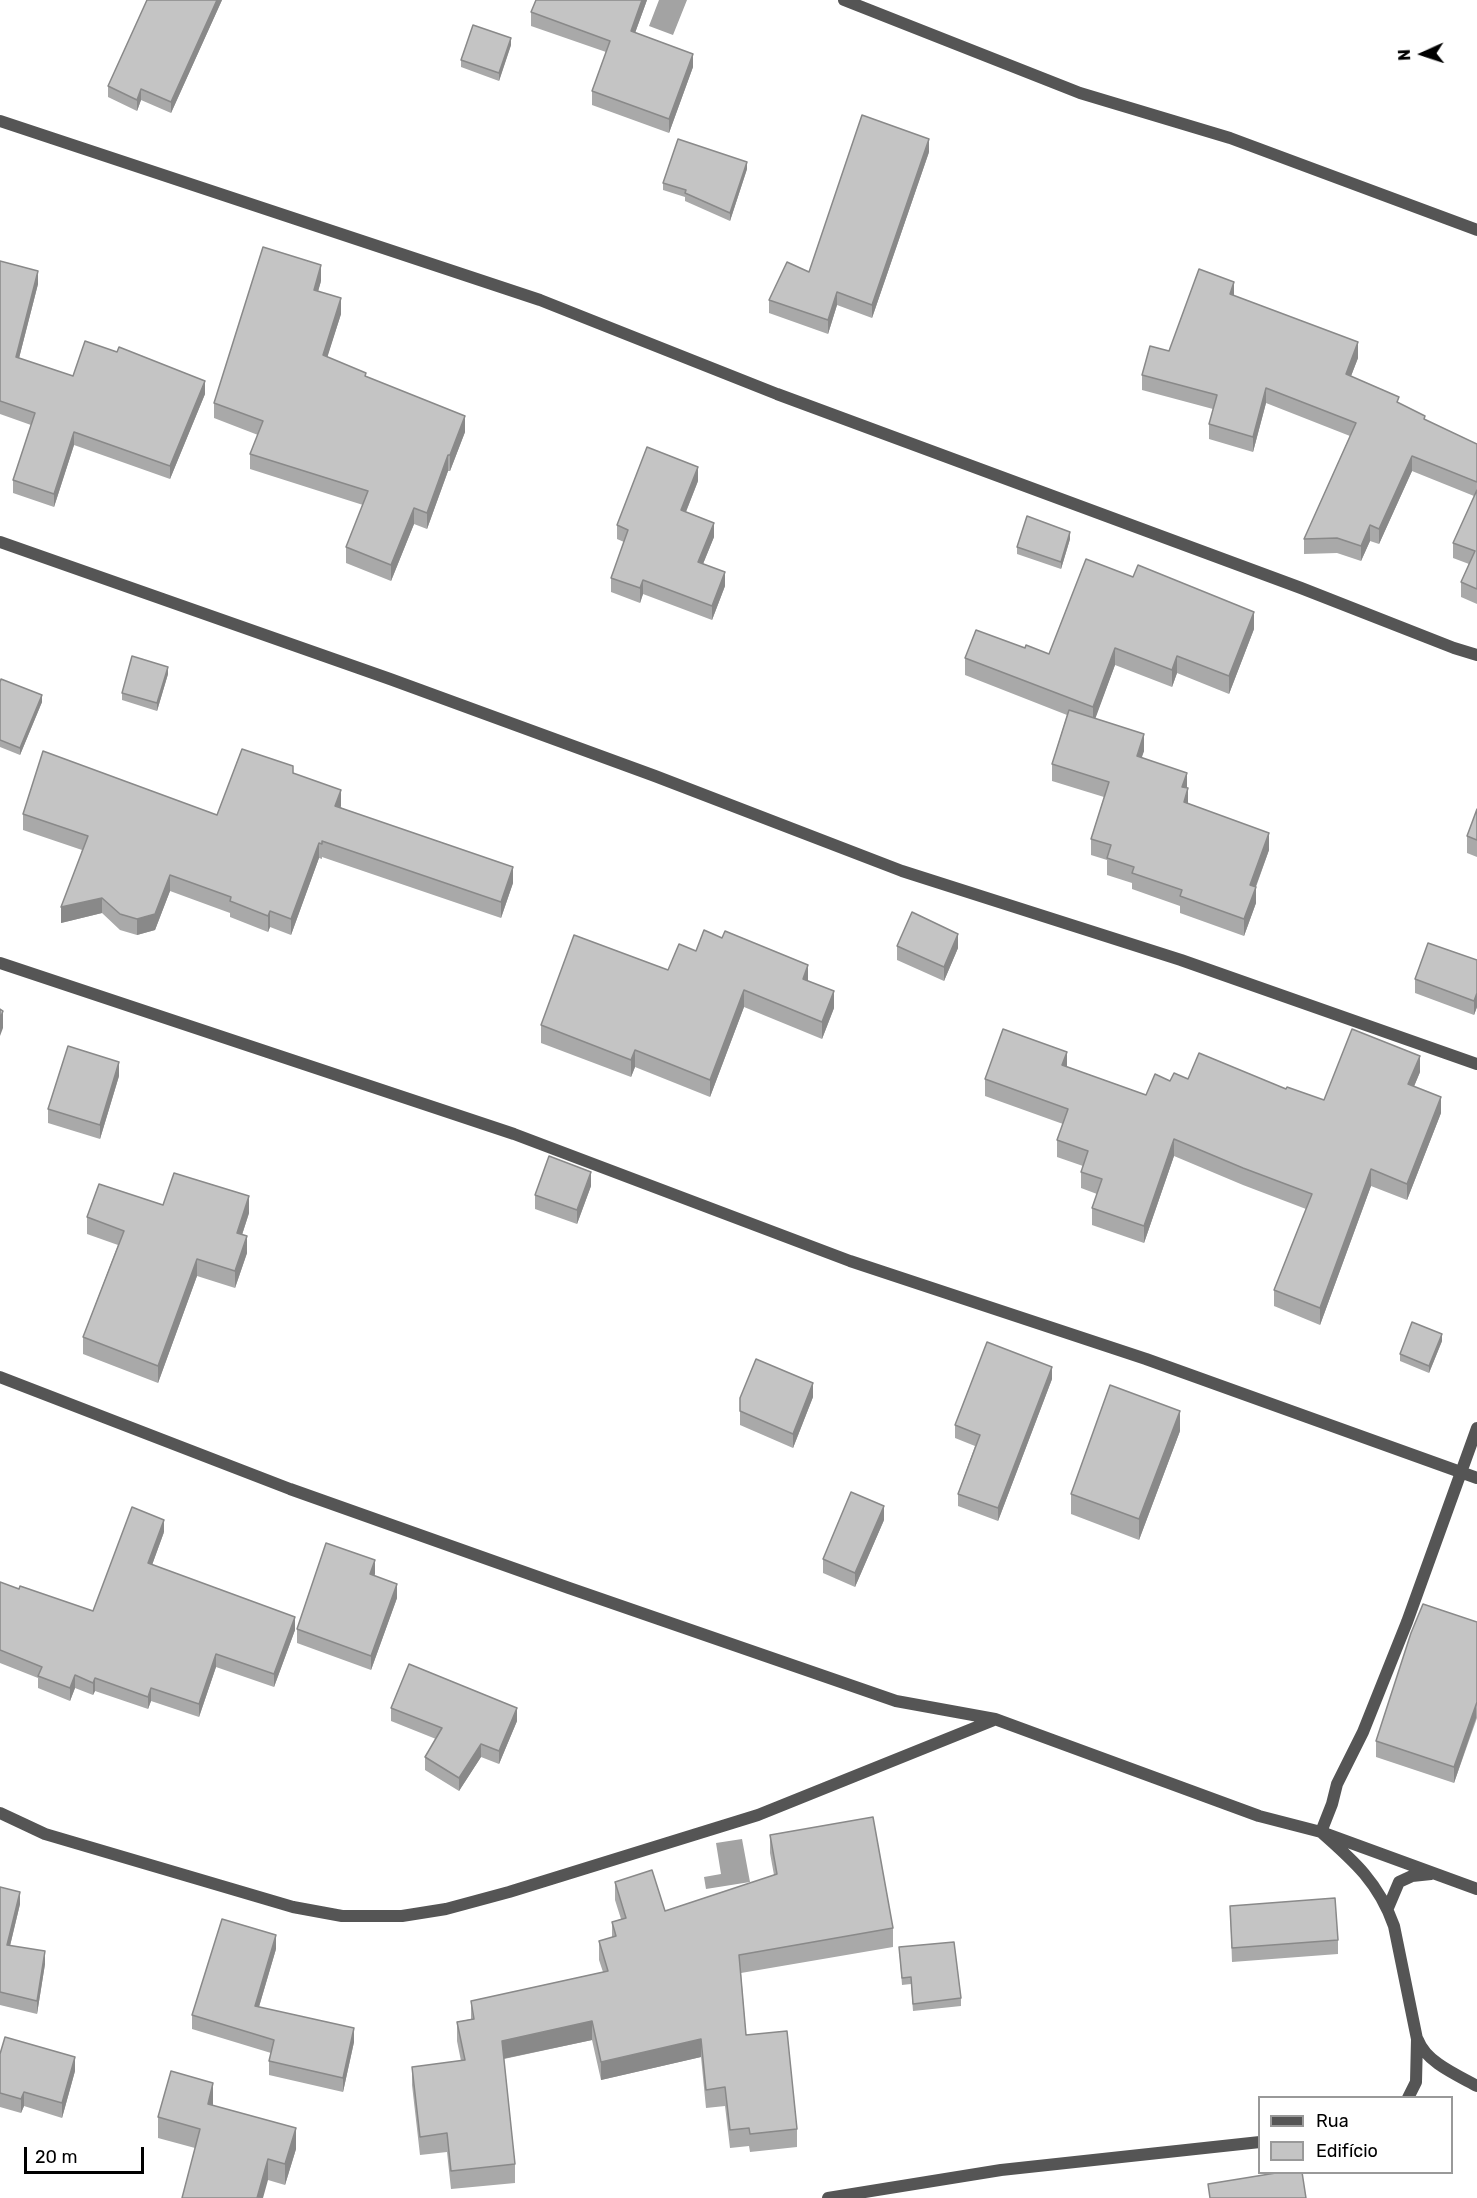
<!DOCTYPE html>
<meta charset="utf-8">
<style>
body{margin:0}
#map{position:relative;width:1477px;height:2198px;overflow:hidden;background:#fff;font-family:Rubik,sans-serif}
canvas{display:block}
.legend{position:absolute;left:1258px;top:2096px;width:195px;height:78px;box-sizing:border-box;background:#fff;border:2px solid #999;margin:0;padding:8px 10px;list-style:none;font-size:18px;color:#000}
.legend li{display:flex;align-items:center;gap:12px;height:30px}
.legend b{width:30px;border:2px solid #999}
.north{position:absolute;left:1393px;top:24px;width:60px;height:60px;-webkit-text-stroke:4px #fff;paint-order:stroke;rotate:267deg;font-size:16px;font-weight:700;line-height:24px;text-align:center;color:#000}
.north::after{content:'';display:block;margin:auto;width:21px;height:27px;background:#000;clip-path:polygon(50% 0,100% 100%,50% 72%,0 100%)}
.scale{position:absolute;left:24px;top:2147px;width:120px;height:27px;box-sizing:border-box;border:3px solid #000;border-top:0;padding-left:8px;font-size:18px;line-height:21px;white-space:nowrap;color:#000;-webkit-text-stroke:4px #fff;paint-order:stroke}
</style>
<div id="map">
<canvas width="1477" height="2198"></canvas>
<ul class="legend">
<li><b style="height:8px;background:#555"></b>Rua</li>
<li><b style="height:16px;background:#c4c4c4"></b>Edifício</li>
</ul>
<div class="north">N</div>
<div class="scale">20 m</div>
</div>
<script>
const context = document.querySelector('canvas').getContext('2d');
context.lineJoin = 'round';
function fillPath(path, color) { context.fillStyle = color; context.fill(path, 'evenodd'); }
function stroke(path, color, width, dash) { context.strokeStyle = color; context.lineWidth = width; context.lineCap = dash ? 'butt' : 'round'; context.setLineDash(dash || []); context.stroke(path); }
const water = new Path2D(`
 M659,0H687L673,35L649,26Z
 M742,1839L750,1882L706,1889L704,1877L721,1874L716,1843Z`);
const minor = new Path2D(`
 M844,0L1080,93L1230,138L1477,230
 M0,121L540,300L777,394L1301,588L1454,648L1477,655
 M0,542L390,679L655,776L902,871L1181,960L1477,1064
 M0,963L514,1134L850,1261L1146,1359L1477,1478
 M0,1377L290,1489L569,1588L896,1701L995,1719L1259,1816L1321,1832L1477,1889
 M0,1813L45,1834L293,1907L342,1916H402L446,1909L509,1892L758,1815L994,1720
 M1388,1908L1399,1882L1412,1876L1431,1874
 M1418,2040C1426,2062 1457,2075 1477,2086
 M1408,2098L1416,2082L1417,2039L1394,1926C1379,1883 1354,1861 1321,1832L1332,1804L1337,1784L1363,1732L1407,1622L1477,1428
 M828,2198L1001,2170L1260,2142`);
const wall = new Path2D(`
 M147,0H222L171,113L141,100L137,111L108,97V86Z
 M536,0H647L635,33L693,67L669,133L592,105V91L606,52L531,26V12Z
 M511,45L499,81L461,67V60Z
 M929,152L872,318L837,305L828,334L769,313V300L809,272Z
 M747,169L730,221L685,201V197L663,190V183Z
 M0,261L38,284L19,358L73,376L205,394L170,479L74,445L54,507L13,493V480L31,425L0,414Z
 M321,281L318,291L341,314L327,357L366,377L465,432L450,471H448L427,529L414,524L391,581L346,563V547L363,505L250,469V454L258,435L214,418V403Z
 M1234,296L1358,358L1351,376L1425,420L1477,444V604L1461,597V582L1469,564L1453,558V543L1474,496L1412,471L1379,544L1370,541L1361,561L1337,553L1304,554V539L1350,436L1266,403L1253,452L1209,439V424L1213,409L1142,390V375Z
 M698,481L686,512L714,537L703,564L725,586L712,620L643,594L640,603L611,592V578L624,542L617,539V525Z
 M1070,539L1061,569L1017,554V547Z
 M1254,629L1229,694L1177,673L1172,687L1115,665L1095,718L1144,751L1141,757L1187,788L1188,803L1269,850L1256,887V903L1244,936L1180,913V906L1132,889V883L1107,875V860L1091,855V839L1104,797L1052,781V764L1067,715L965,675V658L1025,648L1049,654Z
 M168,674L157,711L122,700V693Z
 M0,682L42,702L20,755L0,747Z
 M293,773L341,806L340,807L513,883L501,918L322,857V859L319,858L291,935L270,927L268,932L230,917V913L170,891L155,930L137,935L120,930L102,913L61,923L82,850L23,830V814L217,815Z
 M1477,809V857L1467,853V836Z
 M897,946L958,948L944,981L897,960Z
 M696,951L808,981L834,1008L822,1039L744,1007L710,1097L635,1067L631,1077L541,1043V1025L668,970Z
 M1477,960V1007L1474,1015L1415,993V979Z
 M1067,1067L1146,1095L1170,1081L1188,1079L1286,1089L1324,1100L1420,1072L1414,1086L1441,1113L1407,1200L1371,1186L1320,1325L1274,1306V1290L1306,1209L1243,1185L1174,1156L1144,1243L1092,1225V1208L1097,1194L1081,1188V1172L1083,1166L1057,1157V1140L1063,1124L985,1096V1079Z
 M119,1076L100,1139L48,1123V1109Z
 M591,1186L577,1224L535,1209V1195Z
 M163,1205L249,1213L242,1235L247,1253L235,1288L197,1276L158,1383L83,1354V1337L118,1245L87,1234V1217Z
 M1442,1341L1429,1373L1400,1361V1354Z
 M1052,1379L998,1521L958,1506V1494L975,1446L955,1438V1425Z
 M813,1397L793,1448L740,1425V1398Z
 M1180,1431L1139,1540L1071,1514V1494Z
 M884,1520L855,1587L823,1573V1559Z
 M164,1532L152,1565L295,1630L274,1687L216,1667L199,1717L151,1701L148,1709L95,1691L93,1695L75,1688L70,1701L38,1688V1678L0,1663V1582L19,1589L93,1611Z
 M375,1574L374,1576L397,1598L371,1670L297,1643V1629Z
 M1477,1622V1718L1454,1783L1376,1757V1741Z
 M391,1708L517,1721L499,1764L481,1757L459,1791L425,1770V1757L436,1739L391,1721Z
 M770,1835L893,1928V1947L741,1973L746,2035L797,2129V2147L750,2152L749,2146L730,2148L725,2106L706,2108L701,2057L601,2080L592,2040L504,2059L515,2164V2183L451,2189L447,2152L420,2155L412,2085V2067L461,2061L457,2041V2022L471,2019V2001L603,1972L599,1960V1941L612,1937V1922L621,1919L615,1900V1882L665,1911L774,1875L770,1853Z
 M0,1887L20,1904L10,1946L45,1964L37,2014L0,2005Z
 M1230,1906L1338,1940V1954L1232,1962Z
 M899,1947L961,1998V2006L913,2011L911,1984L902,1985Z
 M276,1949L259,2007L354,2042L343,2092L269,2075V2061L271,2053L192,2029V2015Z
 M0,2054L75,2071L62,2118L24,2106L21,2113L0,2107Z
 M213,2104V2105L296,2149L285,2185L268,2180L195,2148L158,2138V2117Z`);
const shadedWall = new Path2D(`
 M217,0H222L171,113V102Z
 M642,0H647L631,44V31Z
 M511,38V45L499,81V73Z
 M693,54V67L669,133V119Z
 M141,89V100L137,111V100Z
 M929,139V152L872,318V305Z
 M747,162V169L730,221V213Z
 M321,265V281L314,306V290Z
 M38,271V284L16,370V357Z
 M1234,282V297L1230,294Z
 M837,292V305L828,334V320Z
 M341,298V314L323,371V355Z
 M1358,342V358L1346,389V374Z
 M205,381V394L170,479V466Z
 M1266,388V403L1253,452V437Z
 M465,416V432L450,471V455Z
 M74,432V445L54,507V494Z
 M448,455V471L427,529V513Z
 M1412,456V471L1379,544V529Z
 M698,467V481L681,524V510Z
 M414,508V524L391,581V565Z
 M714,523V537L698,576V562Z
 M1370,525V541L1361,561V546Z
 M1070,532V539L1061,569V562Z
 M725,572V586L712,620V606Z
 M643,580V594L640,603V588Z
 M1254,612V629L1229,694V676Z
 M1115,648V665L1093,725V707Z
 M1177,656V673L1172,687V670Z
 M168,667V674L157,711V703Z
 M42,695V702L20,755V748Z
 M1144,734V751L1137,772V756Z
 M1187,773V789L1182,787Z
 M1188,788V805L1184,802Z
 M341,790V806L335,822V806Z
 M1269,833V850L1250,902V885Z
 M319,843V858L291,935V919Z
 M513,867V883L501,918V902Z
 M170,875V891L155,930L137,935V919Z
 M1256,887V903L1244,936V919Z
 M102,898V913L61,923V907Z
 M270,911V927L268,932V916Z
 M958,934V948L944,981V967Z
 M808,965V982L803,979Z
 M744,990V1007L710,1097V1080Z
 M834,991V1008L822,1039V1022Z
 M1477,993V1007L1474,1015V1001Z
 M3,1011V1028L0,1036V1019Z
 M635,1050V1067L631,1077V1060Z
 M1067,1052V1068L1062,1065Z
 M1420,1056V1072L1408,1101V1084Z
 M119,1062V1076L100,1139V1125Z
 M1441,1097V1113L1407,1200V1184Z
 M1174,1139V1156L1144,1243V1226Z
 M1371,1169V1186L1320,1325V1308Z
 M591,1172V1186L577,1224V1210Z
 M249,1196V1213L237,1250V1233Z
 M247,1236V1253L235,1288V1271Z
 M197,1259V1276L158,1383V1366Z
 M1442,1334V1341L1429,1373V1366Z
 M1052,1367V1379L998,1521V1508Z
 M813,1383V1397L793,1448V1434Z
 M1180,1411V1431L1139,1540V1519Z
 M884,1506V1520L855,1587V1573Z
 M164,1520V1532L148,1576V1563Z
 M375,1560V1574L370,1588V1574Z
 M397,1584V1598L371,1670V1656Z
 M295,1617V1630L274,1687V1674Z
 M216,1654V1667L199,1717V1704Z
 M75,1675V1688L70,1701V1688Z
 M95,1678V1691L93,1695V1683Z
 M151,1688V1701L148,1709V1697Z
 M1476,1702V1718L1454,1783V1767Z
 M517,1708V1721L499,1764V1751Z
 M481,1744V1757L459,1791V1778Z
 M20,1892V1904L7,1958V1945Z
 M276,1935V1949L255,2020V2006Z
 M45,1951V1964L37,2014V2001Z
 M592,2021V2040L502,2059V2041Z
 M354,2028V2042L343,2092V2078Z
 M701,2039V2057L601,2080V2062Z
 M75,2057V2071L62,2118V2103Z
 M213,2083V2104L208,2124V2104Z
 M24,2092V2106L21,2113V2099Z
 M296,2128V2149L285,2185V2164Z
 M268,2159V2180L263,2198H257Z`);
const building = new Path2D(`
 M147,0H217L171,102L141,89L137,100L108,86Z
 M536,0H642L631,31L693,54L669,119L592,91L610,41L531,12Z
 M473,25L511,38L499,73L461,60Z
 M862,115L929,139L872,305L837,292L828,320L769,300L787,262L809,272Z
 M678,139L747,162L730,213L685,193L686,190L663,183Z
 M263,247L321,265L314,290L341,298L323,355L366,373L365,376L465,416L450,455H448L427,513L414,508L391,565L346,547L368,491L250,454L263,421L214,403Z
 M0,261L38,271L16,357L73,376L85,341L117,352L119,347L205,381L170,466L74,432L54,494L13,480L35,413L0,401Z
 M1199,269L1234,282L1230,294L1358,342L1346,374L1399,397L1397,402L1425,416L1424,419L1477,444V482L1412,456L1379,529L1370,525L1361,546L1337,538L1304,539L1356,423L1266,388L1253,437L1209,424L1217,395L1142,375L1150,346L1169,351Z
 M647,447L698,467L681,510L714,523L698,562L725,572L712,606L643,580L640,588L611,578L628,530L617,525Z
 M1477,490V589L1461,582L1475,551L1453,543Z
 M1027,516L1070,532L1061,562L1017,547Z
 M1086,559L1133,577L1138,565L1254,612L1229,676L1177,656L1172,670L1115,648L1093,707L965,658L976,630L1025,648L1026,645L1049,654Z
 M132,656L168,667L157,703L122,693Z
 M1,679L42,695L20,748L0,740V682Z
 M1069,710L1144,734L1137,756L1187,773L1182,787L1188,788L1184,802L1269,833L1250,885L1256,887L1244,919L1180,896L1182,890L1132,873L1134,867L1107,858L1111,845L1091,839L1109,782L1052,764Z
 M242,749L293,766V773L341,790L335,806L513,867L501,902L322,841V844L319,843L291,919L270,911L268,916L230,901L231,897L170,875L155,914L137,919L120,914L102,898L61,907L88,836L23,814L43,751L217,815Z
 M1477,809V840L1467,836Z
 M912,912L958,934L944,967L897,946Z
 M704,930L722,938L725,931L808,965L803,979L834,991L822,1022L744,990L710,1080L635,1050L631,1060L541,1025L574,935L668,970L679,944L696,951Z
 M1428,943L1477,960V993L1474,1001L1415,979Z
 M0,1009L3,1011L0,1019Z
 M1003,1029L1067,1052L1062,1065L1146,1095L1155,1074L1170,1081L1174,1073L1188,1079L1199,1053L1286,1089L1287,1087L1324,1100L1352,1029L1420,1056L1408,1084L1441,1097L1407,1184L1371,1169L1320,1308L1274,1290L1312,1194L1243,1168L1174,1139L1144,1226L1092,1208L1102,1179L1081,1172L1088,1151L1057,1140L1068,1109L985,1079Z
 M68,1046L119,1062L100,1125L48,1109Z
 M549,1156L591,1172L577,1210L535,1195Z
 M174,1173L249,1196L237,1233L247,1236L235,1271L197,1259L158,1366L83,1337L124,1231L87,1217L99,1184L163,1205Z
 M1412,1322L1442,1334L1429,1366L1400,1354Z
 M987,1342L1052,1367L998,1508L958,1494L980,1435L955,1425Z
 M756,1359L813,1383L793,1434L740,1411V1398Z
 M1110,1385L1180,1411L1139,1519L1071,1494Z
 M851,1492L884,1506L855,1573L823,1559Z
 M132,1507L164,1520L148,1563L295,1617L274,1674L216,1654L199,1704L151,1688L148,1697L95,1678L93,1683L75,1675L70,1688L38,1676L42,1667L0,1650V1582L19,1589L20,1586L93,1611Z
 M326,1543L375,1560L370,1574L397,1584L371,1656L297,1629Z
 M1423,1604L1477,1622V1702L1454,1767L1376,1741L1411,1633Z
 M409,1664L517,1708L499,1751L481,1744L459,1778L425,1757L442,1728L391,1708Z
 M873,1817L893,1928L739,1955L746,2035L787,2031L797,2129L750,2134L749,2128L730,2130L725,2087L706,2090L701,2039L601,2062L592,2021L502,2041L515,2164L451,2171L447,2133L420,2137L412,2067L465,2060L457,2022L474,2019L471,2001L608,1971L599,1941L616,1936L612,1922L626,1918L615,1882L652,1870L665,1911L777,1874L770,1835Z
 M0,1887L20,1892L7,1945L45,1951L37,2001L0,1992Z
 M1335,1898L1338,1940L1232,1948L1230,1906Z
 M222,1919L276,1935L255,2006L354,2028L343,2078L269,2061L274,2040L192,2015Z
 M954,1942L961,1998L913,2004L911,1977L902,1978L899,1947Z
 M5,2037L75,2057L62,2103L24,2092L21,2099L0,2093V2054Z
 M171,2071L213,2083L208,2104L296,2128L285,2164L268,2159L257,2198H182L200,2129L158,2117Z
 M1282,2172H1302L1306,2198H1210L1208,2184Z`);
fillPath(water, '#a3a3a3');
stroke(minor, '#555', 12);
fillPath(wall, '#a9a9a9');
fillPath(shadedWall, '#898989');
fillPath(building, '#c4c4c4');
stroke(building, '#898989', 1.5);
</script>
